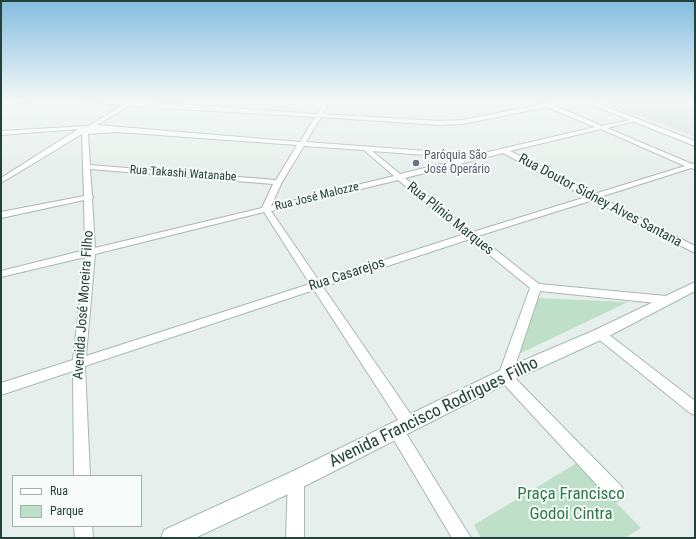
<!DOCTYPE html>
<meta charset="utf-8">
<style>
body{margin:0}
#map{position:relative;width:696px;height:539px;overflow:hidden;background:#e6efeb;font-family:"Roboto Condensed",sans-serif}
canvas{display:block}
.frame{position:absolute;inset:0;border:2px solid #24423a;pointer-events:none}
.legend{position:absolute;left:12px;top:475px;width:130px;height:52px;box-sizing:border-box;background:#f7fbf9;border:1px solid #a3b1ad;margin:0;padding:5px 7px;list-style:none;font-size:12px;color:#24423a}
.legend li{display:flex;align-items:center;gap:8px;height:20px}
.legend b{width:20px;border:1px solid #a3b1ad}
</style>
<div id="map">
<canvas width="696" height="539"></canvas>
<div class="frame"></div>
<ul class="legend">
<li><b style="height:5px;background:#fff"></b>Rua</li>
<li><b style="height:11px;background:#bfe0c8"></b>Parque</li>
</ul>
</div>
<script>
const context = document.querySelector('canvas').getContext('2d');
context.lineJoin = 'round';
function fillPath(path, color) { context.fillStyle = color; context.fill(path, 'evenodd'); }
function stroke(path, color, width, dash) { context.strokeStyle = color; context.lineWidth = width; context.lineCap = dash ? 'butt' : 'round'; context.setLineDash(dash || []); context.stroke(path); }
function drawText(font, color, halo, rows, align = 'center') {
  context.font = font + ' "Roboto Condensed",sans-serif'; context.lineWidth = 4; context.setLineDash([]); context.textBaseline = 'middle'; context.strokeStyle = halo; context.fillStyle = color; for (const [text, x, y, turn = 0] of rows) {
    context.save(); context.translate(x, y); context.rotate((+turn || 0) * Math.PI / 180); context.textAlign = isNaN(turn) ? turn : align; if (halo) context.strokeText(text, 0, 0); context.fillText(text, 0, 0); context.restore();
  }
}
const built = new Path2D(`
 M600,101H695V137Z`);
const green = new Path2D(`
 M537,298L628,302L519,354Z
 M577,463L641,528L625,538H481L474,525Z`);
const minor = new Path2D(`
 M14,101H37L1,106V102Z
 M78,101H130L317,114L325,101H330L323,114L439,121L463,120L542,104L538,102L544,101L602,126L635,119V121L607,128L692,164L695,163V169L691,168L600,197L695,246V253L593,200L478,236L539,284L666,296L670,297L671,300L670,303L666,304L540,291L512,375L622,487L624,493L622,499L616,501L610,499L500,380L498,376L530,288L470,239L323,287L414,419L416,424L414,429L409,431L404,429L314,290L85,366L90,476H74L73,371L1,395V383L73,360L85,257L1,277V271L85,250L84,200L1,218V212L84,196L82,134L1,183V178L78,129L1,135V131L88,126L123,105ZM129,106L315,117L300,142L97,125ZM547,107L595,127L471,156L468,154L306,142L321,117L439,125L463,124ZM601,129L685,166L594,194L510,151ZM117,132L297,145L276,180L90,165L88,134ZM304,146L364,150L394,176L271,206L282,182ZM372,151L466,158L400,174ZM503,153L586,197L473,232L405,178ZM90,169L273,184L262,208L95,248L92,199L93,197L92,195ZM398,180L465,234L319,281L271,211ZM264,212L310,284L86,356L95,254Z
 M600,329L604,331L695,401V415L690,413L596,337L594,334L596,331Z
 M396,423L401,425L471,538H452L391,435L389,430L391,425Z
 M296,472L302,474L304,480V538H286L288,480L290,474Z
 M74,526H92L93,538H75Z`);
const secondary = new Path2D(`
 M582,101H591L695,141V146Z
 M695,282V291L605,338L511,381L303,487L195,538H161L164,530L289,473L499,371L595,330Z`);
const markers = [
 [416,163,4,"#6b7280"]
];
const farWorshipnames = [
 ["Paróquia São",424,156],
 ["José Operário",424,170]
];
const farStreetnames = [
 ["Rua Takashi Watanabe",183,174,4],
 ["Rua José Malozze",317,197,-14]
];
const streetNames = [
 ["Rua Doutor Sidney Alves Santana",600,201,28],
 ["Rua Plínio Marques",450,219,39],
 ["Rua Casarejos",347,275,-18],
 ["Avenida José Moreira Filho",84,305,-86]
];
const nearStreetnames = [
 ["Avenida Francisco Rodrigues Filho",434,413,-26]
];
const nearParknames = [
 ["Praça Francisco",571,495],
 ["Godoi Cintra",571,515]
];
fillPath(built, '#d4dfda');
fillPath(green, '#bfe0c8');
stroke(minor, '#a8b8b2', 2);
stroke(secondary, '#a4bbb3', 2);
fillPath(minor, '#fff');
fillPath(secondary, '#fff');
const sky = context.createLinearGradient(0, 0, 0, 177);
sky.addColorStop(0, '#84bce0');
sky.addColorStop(0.57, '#f4f8f6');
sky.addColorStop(1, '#f4f8f600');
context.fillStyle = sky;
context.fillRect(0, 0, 696, 177);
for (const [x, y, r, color] of markers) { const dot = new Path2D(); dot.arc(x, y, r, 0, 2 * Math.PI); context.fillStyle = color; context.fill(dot); stroke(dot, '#f7fbf9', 1.5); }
drawText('12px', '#5b616d', '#f7fbf9', farWorshipnames, 'left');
drawText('12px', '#24423a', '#f7fbf9', farStreetnames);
drawText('14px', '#24423a', '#f7fbf9', streetNames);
drawText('17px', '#24423a', '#f7fbf9', nearStreetnames);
drawText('17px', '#2d7a4b', '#f7fbf9', nearParknames);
</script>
